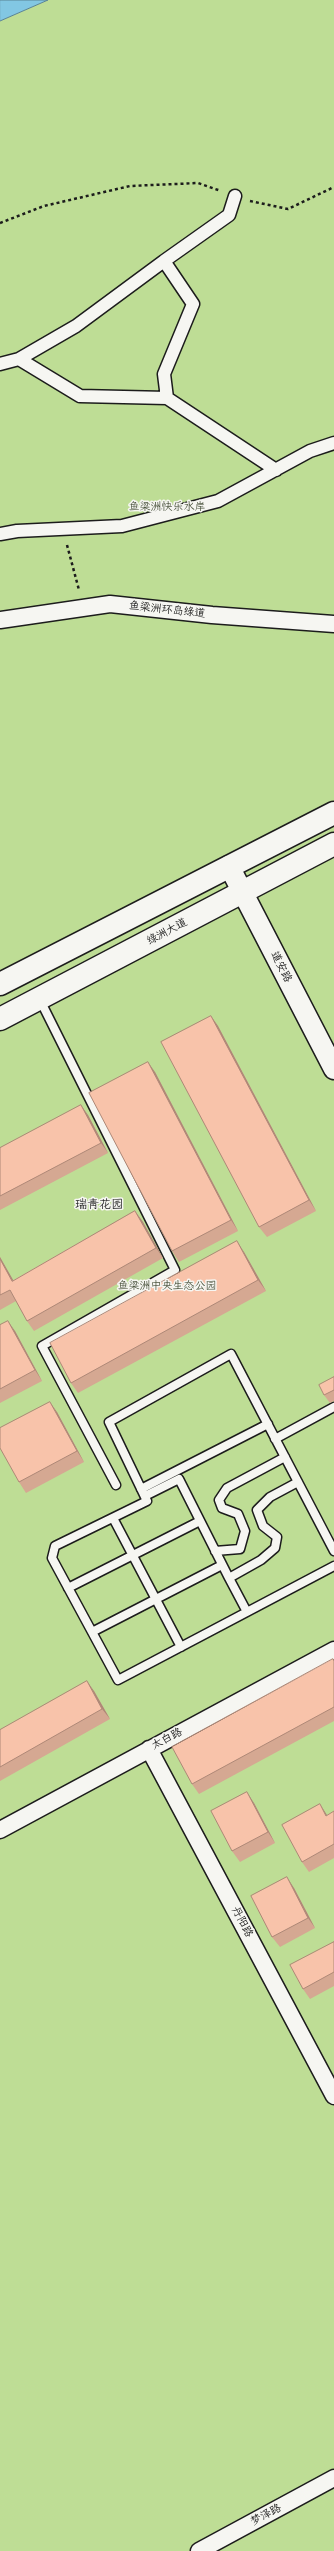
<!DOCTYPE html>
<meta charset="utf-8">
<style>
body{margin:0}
canvas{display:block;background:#f6f6f2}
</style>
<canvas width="334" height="2551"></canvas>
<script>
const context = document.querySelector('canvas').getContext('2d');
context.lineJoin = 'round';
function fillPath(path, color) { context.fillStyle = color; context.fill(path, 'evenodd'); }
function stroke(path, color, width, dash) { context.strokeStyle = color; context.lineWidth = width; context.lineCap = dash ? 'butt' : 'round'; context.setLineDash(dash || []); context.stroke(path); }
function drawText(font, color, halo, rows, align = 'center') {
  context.font = font + ' "Shantell Sans","LXGW WenKai TC",sans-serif'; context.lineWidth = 3; context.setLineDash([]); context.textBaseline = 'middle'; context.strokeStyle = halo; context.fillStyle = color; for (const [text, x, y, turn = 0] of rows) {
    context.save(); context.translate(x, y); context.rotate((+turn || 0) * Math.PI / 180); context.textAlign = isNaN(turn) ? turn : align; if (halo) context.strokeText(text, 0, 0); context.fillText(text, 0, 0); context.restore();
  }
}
const green = new Path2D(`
 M48,0H334V2551H0V21Z`);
const water = new Path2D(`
 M0,0H48L0,21Z`);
const path = new Path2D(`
 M250,201L288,209L334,187
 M0,223L44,206L130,186L198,183L221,191
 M67,545L79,590`);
const service = new Path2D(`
 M40,1000L175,1270L42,1346L116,1485
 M275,1439L334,1407
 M141,1489L268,1424
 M145,1496L179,1479L229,1578L261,1560L275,1548L277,1537L263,1526L257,1510L270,1497L298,1482
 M113,1518L181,1647
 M215,1551L240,1549L245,1531L238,1514L222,1508L219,1500L227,1488L285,1457
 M334,1551L231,1354L109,1422L147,1501L55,1546L52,1558L118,1680L334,1566
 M229,1578L247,1612
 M68,1588L200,1521
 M92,1632L222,1565`);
const pedestrian = new Path2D(`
 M164,261L229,215L235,196
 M19,359L76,326L164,261L193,304L164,374L167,398L276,470
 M0,364L19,359L80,396L167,398
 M0,534L17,531L122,526L218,501L310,451L334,443`);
const minor = new Path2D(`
 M0,620L110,604L212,615L334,624
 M149,1749L334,2096
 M0,1830L334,1650
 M199,2551L334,2478`);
const tertiary = new Path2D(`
 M229,866L334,1069`);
const secondary = new Path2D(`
 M0,984L334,813
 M0,1019L334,844`);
const wall = new Path2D(`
 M211,1016L218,1026L316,1211L267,1237L259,1227Z
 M155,1072L238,1231L179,1262L172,1251Z
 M88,1115L108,1153L0,1210V1148Z
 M135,1211L143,1222L163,1258L34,1331L27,1321L16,1301L0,1310V1257L13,1281Z
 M244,1252L266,1291L78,1393L71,1383Z
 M0,1325L15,1331L42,1381L0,1403Z
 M334,1377V1401L330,1403L324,1395Z
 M57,1412L84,1462L26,1493L19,1482Z
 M334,1660V1721L199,1794L192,1784Z
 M94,1691L110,1719L0,1781V1730Z
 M254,1803L275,1843L240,1862L232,1851Z
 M334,1811V1858L309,1872L302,1862Z
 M294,1888L315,1928L280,1947L272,1937Z
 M334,1942V1986L310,1999L303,1989Z`);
const shadedWall = new Path2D(`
 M211,1016L218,1026L316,1211L309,1200Z
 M148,1062L155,1072L238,1231L231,1220Z
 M81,1105L88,1115L108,1153L101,1143Z
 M135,1211L143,1222L163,1258L156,1248Z
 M237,1241L244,1252L266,1291L258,1280Z
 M0,1257L20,1292L12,1281L0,1259Z
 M8,1321L15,1331L42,1381L35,1370Z
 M50,1402L57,1412L84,1462L77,1451Z
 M87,1681L94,1691L110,1719L102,1709Z
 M247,1792L254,1803L275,1843L268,1832Z
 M320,1804L327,1815L326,1816Z
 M287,1877L294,1888L315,1928L308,1918Z`);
const building = new Path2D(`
 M211,1016L309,1200L259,1227L161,1042Z
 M148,1062L231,1220L172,1251L89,1093Z
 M81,1105L101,1143L0,1196V1148Z
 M135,1211L156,1248L27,1321L10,1290L0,1295V1259L12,1281Z
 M237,1241L258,1280L71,1383L50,1343Z
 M8,1321L35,1370L0,1389V1325Z
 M334,1377V1390L324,1395L319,1385Z
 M50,1402L77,1451L19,1482L0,1448V1428Z
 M333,1659L334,1661V1707L192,1784L172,1747Z
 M87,1681L102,1709L0,1767V1730Z
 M247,1792L268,1832L232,1851L211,1811Z
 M320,1804L326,1816L334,1811V1844L302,1862L282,1825Z
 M287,1877L308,1918L272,1937L251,1896Z
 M334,1942V1972L303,1989L290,1965Z`);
const parkNames = [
 ["鱼梁洲快乐水岸",167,507],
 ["鱼梁洲中央生态公园",167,1286]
];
const streetNames = [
 ["鱼梁洲环岛绿道",167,610,6],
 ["绿洲大道",167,932,-28],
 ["道安路",281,967,63],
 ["太白路",167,1739,-28],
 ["丹阳路",242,1922,62],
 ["梦泽路",266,2515,-28]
];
const neighbourhoodNames = [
 ["瑞青花园",99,1205]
];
fillPath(green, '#bedd95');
fillPath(water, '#82c7e3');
stroke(water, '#598393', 1);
stroke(service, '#1c1c1c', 11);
stroke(pedestrian, '#1c1c1c', 15);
stroke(minor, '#1c1c1c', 19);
stroke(tertiary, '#1c1c1c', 23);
stroke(secondary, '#1c1c1c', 25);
stroke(path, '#1c1c1c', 2.5, [3, 3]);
stroke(service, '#f6f6f2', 8);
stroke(pedestrian, '#f6f6f2', 12);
stroke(minor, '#f6f6f2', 16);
stroke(tertiary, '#f6f6f2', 20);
stroke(secondary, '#f6f6f2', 22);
fillPath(wall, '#d5a892');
fillPath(shadedWall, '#ae8877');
fillPath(building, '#f8c3aa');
stroke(building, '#ae8877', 1);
drawText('11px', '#4d5640', '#f6f6f2', parkNames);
drawText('11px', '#1c1c1c', '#f6f6f2', streetNames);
drawText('12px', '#1c1c1c', '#f6f6f2', neighbourhoodNames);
</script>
